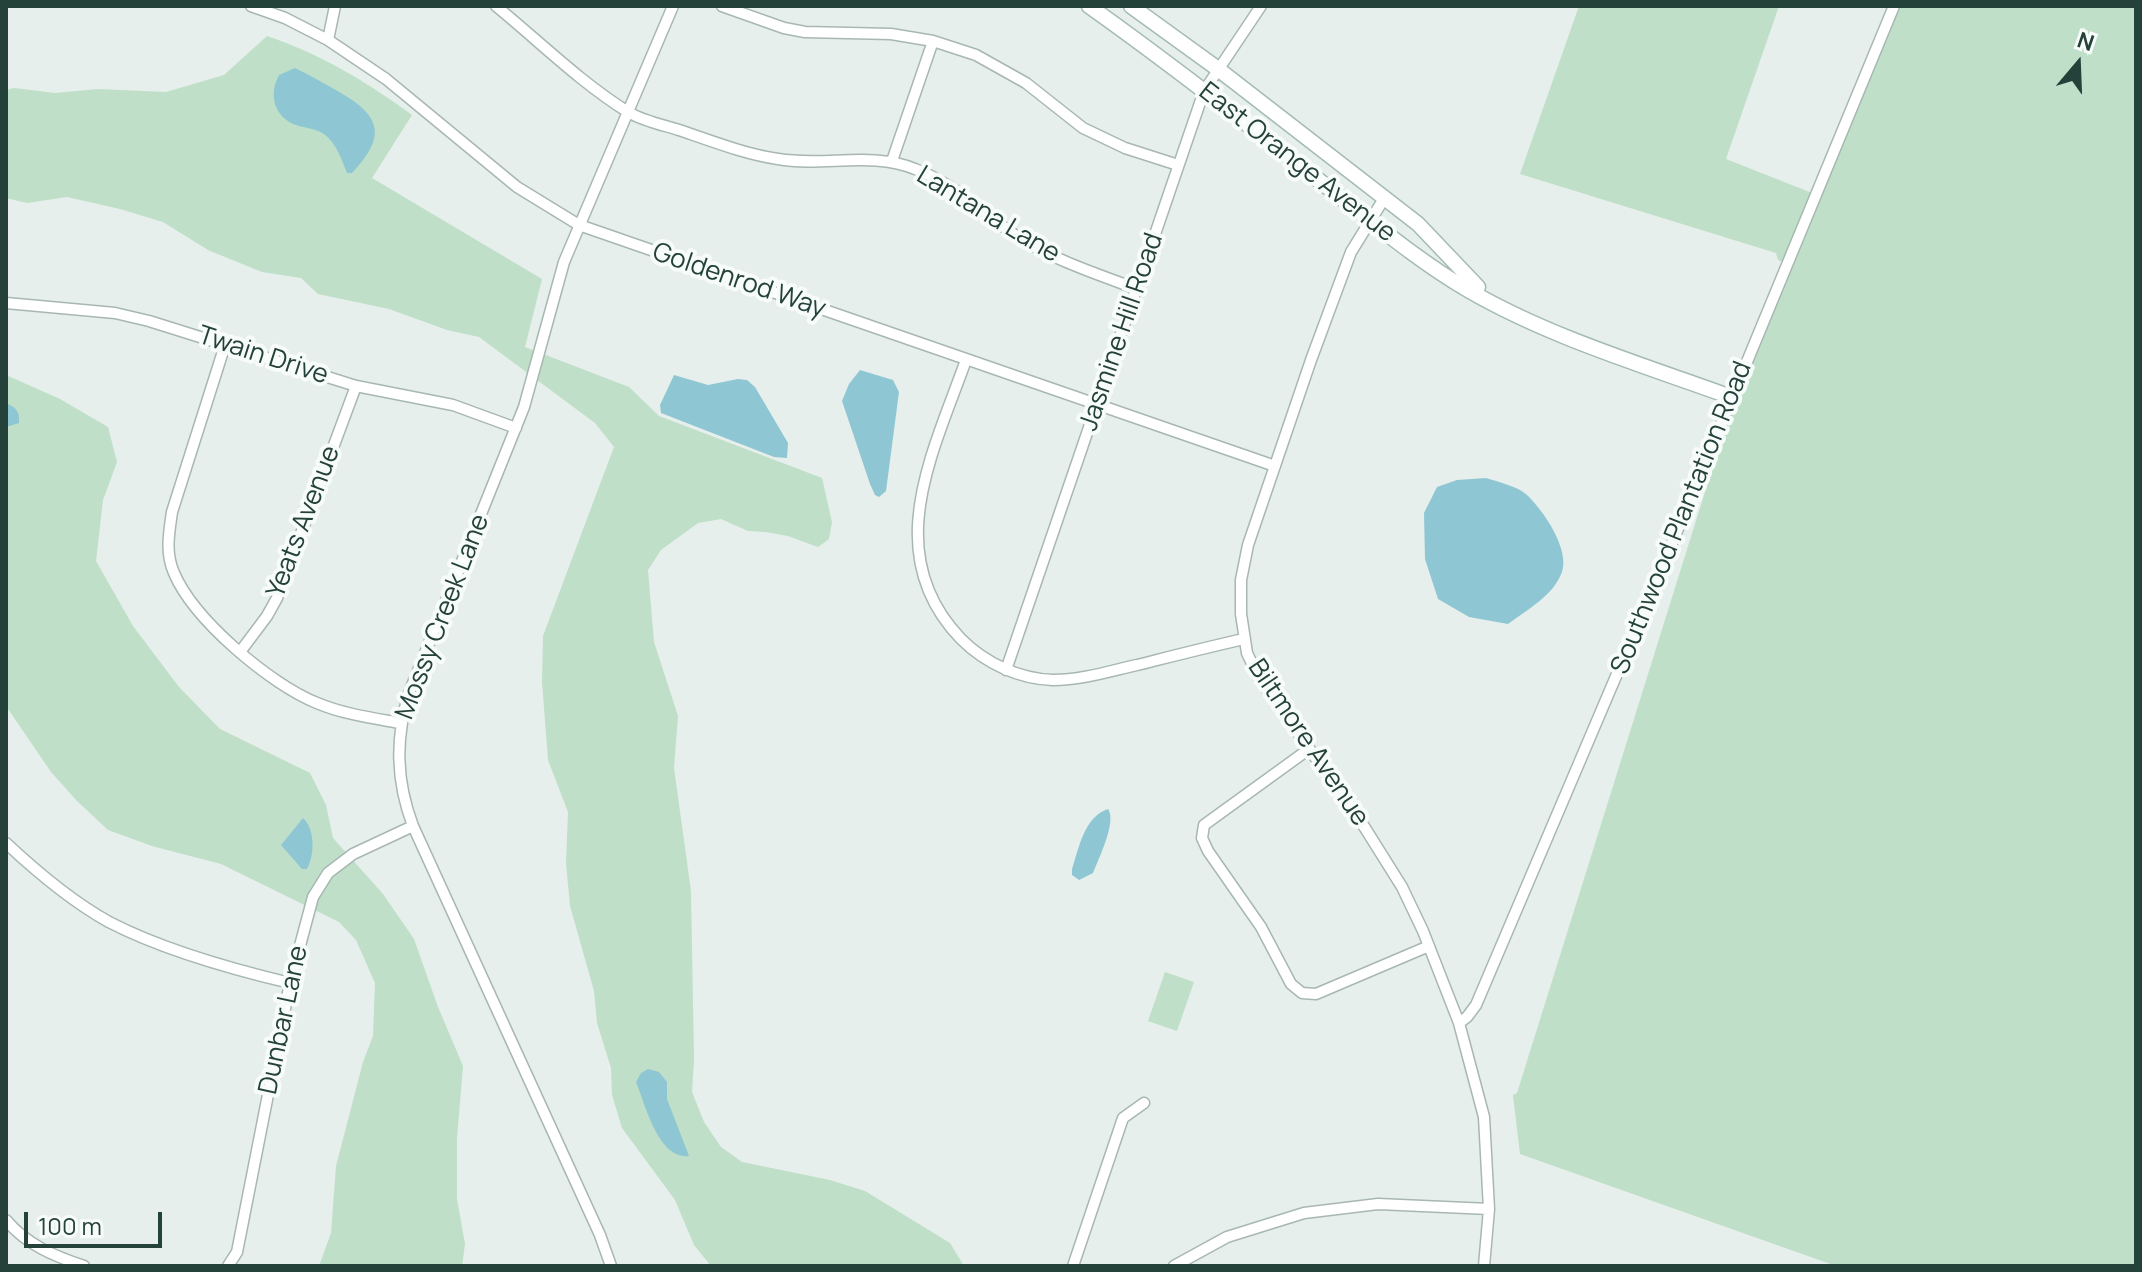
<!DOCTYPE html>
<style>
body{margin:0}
#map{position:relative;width:2142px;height:1272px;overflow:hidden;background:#e6efeb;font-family:Manrope,sans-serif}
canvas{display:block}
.frame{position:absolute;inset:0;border:8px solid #24413a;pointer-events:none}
.north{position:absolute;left:2038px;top:24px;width:80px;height:80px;-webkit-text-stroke:6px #f7fbf9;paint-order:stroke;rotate:19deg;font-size:22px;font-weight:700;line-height:32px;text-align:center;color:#24413a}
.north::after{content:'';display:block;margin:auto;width:28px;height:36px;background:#24413a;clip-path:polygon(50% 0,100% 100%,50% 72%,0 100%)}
.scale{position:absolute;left:24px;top:1212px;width:138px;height:36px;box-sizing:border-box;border:4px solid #24413a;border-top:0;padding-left:10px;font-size:24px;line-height:28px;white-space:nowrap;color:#24413a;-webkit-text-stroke:6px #f7fbf9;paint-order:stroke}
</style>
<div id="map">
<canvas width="2142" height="1272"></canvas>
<div class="frame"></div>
<div class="north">N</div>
<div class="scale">100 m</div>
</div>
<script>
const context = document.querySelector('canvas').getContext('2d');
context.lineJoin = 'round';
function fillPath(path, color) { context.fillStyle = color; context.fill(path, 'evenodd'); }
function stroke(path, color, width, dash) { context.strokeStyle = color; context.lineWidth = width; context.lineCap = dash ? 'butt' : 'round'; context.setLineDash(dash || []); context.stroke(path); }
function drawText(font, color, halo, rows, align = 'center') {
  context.font = font + ' Manrope,sans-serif'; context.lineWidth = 8; context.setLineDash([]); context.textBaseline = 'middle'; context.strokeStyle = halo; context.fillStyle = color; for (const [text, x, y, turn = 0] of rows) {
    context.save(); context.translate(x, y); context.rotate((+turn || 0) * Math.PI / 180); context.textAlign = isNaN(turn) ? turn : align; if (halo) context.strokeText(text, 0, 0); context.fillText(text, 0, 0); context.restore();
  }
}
const green = new Path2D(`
 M1579,6H1779L1726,159L1812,193L1783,262L1778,260L1776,253L1520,174Z
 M1900,6H2136V1266H1836L1520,1154L1513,1095L1517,1093L1730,412Z
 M267,36C321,54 367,82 412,115L372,178L542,279L525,347L629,387L659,416L822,478L832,522L829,539L818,547L788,536L766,532L748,531L721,519L698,523L661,550L648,570L654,642L678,716L674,768L691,891L694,1060L692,1092L704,1122L721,1147L742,1162L830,1180L865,1191L950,1243L964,1266H711L694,1245L675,1200L622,1128L612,1095L611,1068L597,1023L594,991L570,906L566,863L568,812L548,760L542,682L543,636L614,447L595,423L479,337L447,330L389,309L318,294L301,278L262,272L208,250L163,222L120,209L67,197L27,203L6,198V90L14,88L55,93L98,89L166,92L224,75Z
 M6,375L60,399L108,427L117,462L103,500L96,561L133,626L179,687L220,729L310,773L326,805L333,838L383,894L414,939L438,1007L463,1066L457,1138V1199L465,1244L462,1266H319L331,1233L336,1166L363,1062L373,1036L375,983L356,940L339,922L221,864L152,846L108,830L77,801L51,772L6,706Z
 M1165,972L1194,982L1177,1031L1148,1021Z`);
const water = new Path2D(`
 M295,68C311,76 326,84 341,93C382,117 386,137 352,173H347C342,160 336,143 324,134C315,128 303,128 293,124C273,114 269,94 279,75Z
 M860,370L893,380L899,392L886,491L879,497L875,495L870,484L842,401L849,384Z
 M674,375L708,385L738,379L747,380L755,387L788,443L787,458L774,457L661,413L660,405Z
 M6,403C16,408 20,411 19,423L6,427Z
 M1486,478C1498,482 1517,486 1527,495C1543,510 1570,549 1562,572C1553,596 1528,609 1508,624L1469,617L1438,599L1425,559L1424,513L1437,487L1457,480Z
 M1108,809C1117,821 1099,858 1093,873L1079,880L1072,875V869C1079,848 1084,817 1108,809Z
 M303,818C315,829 315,854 307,869H302L281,845Z
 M648,1069L659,1072L667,1082V1099L689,1156C658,1160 645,1103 636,1082L641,1073Z`);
const street = new Path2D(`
 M251,6L285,18L328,40L386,79L517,187L579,225L1275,466
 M496,6C540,42 580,82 628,112C643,121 663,125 679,130C712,141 744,154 778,159C824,167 872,151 915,169C956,184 985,216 1021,239C1057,261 1097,274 1137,289
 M722,6L784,28L805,32L891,34L933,41L976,55L1026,83L1083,128L1125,148L1178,165
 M328,40L335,6
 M892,161L933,41
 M1385,197L1351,252L1311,360L1248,545L1241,580V614L1247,653L1258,676L1365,828L1402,887L1423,931L1459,1023L1484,1117L1489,1209L1484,1266
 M6,303L115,313L149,321L356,386L453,405L516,428
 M225,345L172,512C169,533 165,553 174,573C194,620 270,684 317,703C343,714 372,718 400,723
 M966,360C933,453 879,554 961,639C985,663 1019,679 1053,680C1082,680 1110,671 1137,665C1173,656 1208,647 1244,639
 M240,652L267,616L277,598L356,386
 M1006,670L1204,91L1261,6
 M1309,749L1204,825L1202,838L1208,851L1261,927L1291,984L1302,993L1316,994L1429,946
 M6,843C38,873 71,901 109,922C163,950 231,969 290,983
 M1459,1023L1467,1017L1476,1005L1651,594L1894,6
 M6,1220C27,1245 54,1256 84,1266
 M228,1266L237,1252L290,983L313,897L328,873L353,854L413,826
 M611,1266L600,1235L413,826C396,781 395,739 409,693L524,407L564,262L673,6
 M1073,1266L1123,1118L1144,1103
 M1174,1266L1227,1237L1304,1213L1378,1204L1489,1209`);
const secondary = new Path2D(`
 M1089,6C1168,62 1245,122 1321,182C1369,219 1415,259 1468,290C1549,337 1643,365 1731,397
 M1131,6L1218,69L1418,224L1478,287`);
const streetNames = [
 ["East Orange Avenue",1297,163,38],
 ["Lantana Lane",988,215,31],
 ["Goldenrod Way",739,281,19],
 ["Jasmine Hill Road",1122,332,-71],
 ["Twain Drive",263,356,18],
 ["Southwood Plantation Road",1682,518,-68],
 ["Yeats Avenue",304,522,-69],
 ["Mossy Creek Lane",443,617,-69],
 ["Biltmore Avenue",1308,743,56],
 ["Dunbar Lane",284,1020,-78]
];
fillPath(green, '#bfdfc8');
fillPath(water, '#8ec7d3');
stroke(street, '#a8b7b2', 13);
stroke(secondary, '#a4bbb3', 17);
stroke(street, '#fff', 10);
stroke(secondary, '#fff', 14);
drawText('26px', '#24413a', '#f7fbf9', streetNames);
</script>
